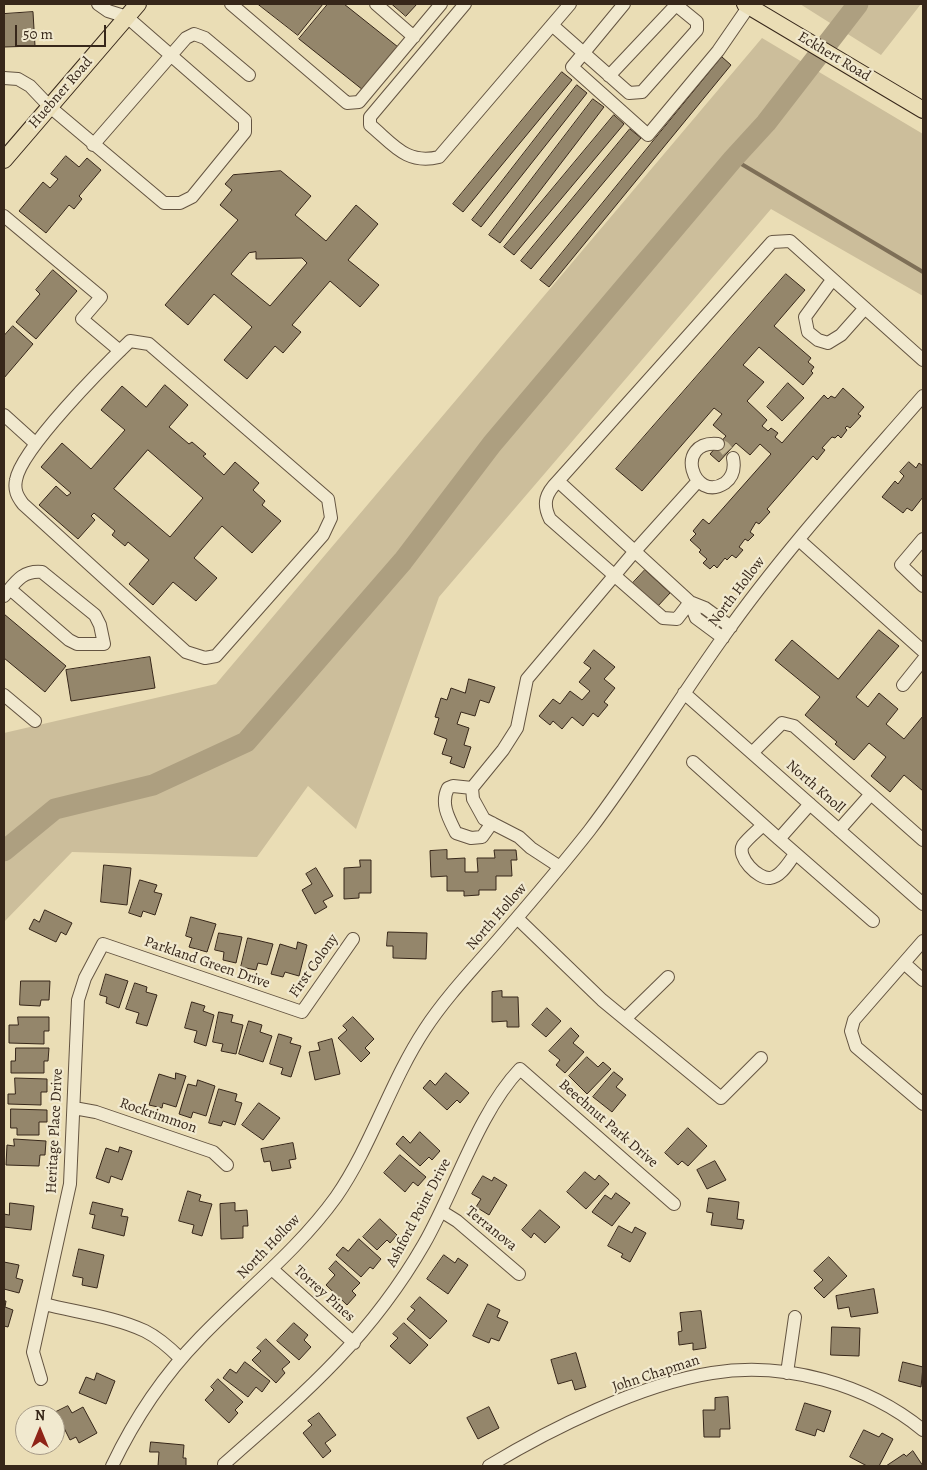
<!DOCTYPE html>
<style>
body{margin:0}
#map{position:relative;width:927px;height:1470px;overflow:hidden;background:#eaddb5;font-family:Alegreya,serif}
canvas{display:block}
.frame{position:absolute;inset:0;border:5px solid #37271a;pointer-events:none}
.north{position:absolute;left:15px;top:1405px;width:50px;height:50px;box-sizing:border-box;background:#f1e9cf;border:1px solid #a79b87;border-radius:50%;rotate:0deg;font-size:14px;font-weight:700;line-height:20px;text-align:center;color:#37271a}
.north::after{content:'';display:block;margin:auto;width:18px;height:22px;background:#8f2418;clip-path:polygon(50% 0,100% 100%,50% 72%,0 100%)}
.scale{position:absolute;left:15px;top:25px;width:91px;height:22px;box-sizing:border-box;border:2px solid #37271a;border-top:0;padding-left:6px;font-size:15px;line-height:18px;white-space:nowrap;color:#37271a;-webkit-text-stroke:4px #f1e9cf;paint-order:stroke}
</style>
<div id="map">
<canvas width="927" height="1470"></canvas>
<div class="frame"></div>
<div class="north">N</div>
<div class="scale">50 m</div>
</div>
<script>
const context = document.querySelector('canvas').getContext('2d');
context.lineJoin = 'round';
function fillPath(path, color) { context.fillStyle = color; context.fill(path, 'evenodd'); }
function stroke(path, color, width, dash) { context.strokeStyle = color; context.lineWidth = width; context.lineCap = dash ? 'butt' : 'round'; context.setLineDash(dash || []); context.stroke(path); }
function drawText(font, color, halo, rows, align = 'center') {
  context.font = font + ' Alegreya,serif'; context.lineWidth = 4.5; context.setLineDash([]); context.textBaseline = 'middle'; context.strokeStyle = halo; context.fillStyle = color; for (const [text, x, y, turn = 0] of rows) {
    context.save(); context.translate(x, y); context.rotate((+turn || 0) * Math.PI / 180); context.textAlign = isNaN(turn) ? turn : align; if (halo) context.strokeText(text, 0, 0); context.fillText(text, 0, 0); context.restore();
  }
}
const green = new Path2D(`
 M800,4H921L881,55Z
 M762,38L923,134V296L771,209L439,597L356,829L308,786L257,857L72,852L4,922V733L216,684Z`);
const stream = new Path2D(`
 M733,159L923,272`);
const river = new Path2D(`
 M4,851L55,809L153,785L246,742L403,561L492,444L733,159L766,123L858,4`);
const building = new Path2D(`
 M258,4H323L298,35Z
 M328,4H344L398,47L363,90L299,39Z
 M392,4H417L406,16Z
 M33,12L35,46L4,47V14Z
 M722,57L731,65L549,287L540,280Z
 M562,72L572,80L463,212L453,204Z
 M577,85L587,93L481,227L472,220Z
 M593,99L604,107L500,243L489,235Z
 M614,115L624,124L514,255L504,247Z
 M630,129L641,138L531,269L521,261Z
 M66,156L79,167L87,158L101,170L79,196L82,199L74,209L69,205L46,233L19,211L43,182L50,188L58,179L51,174Z
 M281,171L311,196L295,215L326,241L356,205L378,224L348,260L379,285L360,307L330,281L292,325L301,332L283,353L275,346L247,379L224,360L252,327L214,294L188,325L165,305L238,220L220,205L232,190L225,184L233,175ZM256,252V259L302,258L307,263L270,306L231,274L249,253Z
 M53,270L77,291L36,339L16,322L40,294L36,290Z
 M786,274L805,290L774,326L811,358L808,362L814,367L811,371L813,373L803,385L759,347L743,365L764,382L747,401L767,420L762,426L768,431L771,428L778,433L775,437L782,443L824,395L828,399L831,396L835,398L843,388L864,407L858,414L861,416L850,428L847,426L845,428L847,430L841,438L838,435L835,438L832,437L822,448L825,450L817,460L813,456L767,509L770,512L759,524L756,522L750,532L754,535L748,541L745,539L739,547L743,550L736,558L732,555L727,560L725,558L717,568L714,565L710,569L703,563L707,559L699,552L701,550L690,540L696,534L693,531L703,519L709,524L771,454L760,444L750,455L736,443L719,462L710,454L726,436L713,425L722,414L714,408L642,491L616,469Z
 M13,326L33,344L4,378V336Z
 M788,383L804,398L782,421L767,407Z
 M165,385L188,405L169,427L189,444L192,442L206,454L203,456L224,475L235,462L259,483L253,490L265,501L262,505L281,521L252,553L222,526L194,558L217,578L196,601L173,582L153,605L129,584L149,560L128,542L125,546L112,535L115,531L94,513L91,516L95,520L78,539L39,505L56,486L67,496L71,493L41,467L62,443L91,469L125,430L101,410L122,386L146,407ZM148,450L203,498L170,537L114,489Z
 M909,462L916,468L919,463L923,466V497L912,511L907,508L903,513L882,497L895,481L898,484L904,476L900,472Z
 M645,570L670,593L657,607L632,584Z
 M4,614L66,666L45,692L4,658Z
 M879,630L899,646L856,697L868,707L879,693L898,709L886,724L904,739L923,716V791L904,775L890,792L871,776L886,757L869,743L854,760L835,744L837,742L805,715L820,697L775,660L792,640L838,679Z
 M594,650L615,667L604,679L615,688L604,702L608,705L598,717L593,713L583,726L572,717L562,729L553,721L550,725L539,716L553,699L560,704L570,691L582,700L590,691L579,682L591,668L584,663Z
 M150,657L155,688L71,701L66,670Z
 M469,679L495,687L489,703L480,700L475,716L461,712L457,724L469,728L464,745L471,747L464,768L450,763L452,757L442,754L447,739L434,734L439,718L435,717L441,698L447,700L451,688L465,693Z
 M447,850V859L465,858V872H478L477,858H495L494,850H516L517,860H511L512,876H496V890H479V895L464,896V891H447V876L431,877L430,851Z
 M360,860H371V893H359V898L344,899V868L360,867Z
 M104,865L131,868L127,905L101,902Z
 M316,868L333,896L323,901L327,907L315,914L302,890L312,884L306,874Z
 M140,880L157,885L154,892L162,894L155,915L143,911L141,917L129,913Z
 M45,910L72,923L66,935L61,932L56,942L29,929L34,919L39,922Z
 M191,917L216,924L207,952L189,947L192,938L186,936Z
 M388,932L427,933L426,959L393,958V946H387Z
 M219,933L242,937L236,963L223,960L224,952L215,950Z
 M248,938L273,944L267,965L258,963L256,970L241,967Z
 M298,942L307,945L299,976L285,972L283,977L271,974L280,944L296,949Z
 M106,974L128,981L119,1008L106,1003L107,997L100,995Z
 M21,981H50L49,1000H41L40,1006L20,1005Z
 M135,983L147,987L146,992L157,995L147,1026L136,1023L139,1013L126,1009Z
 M502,991V997H518L519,1027H507V1021L492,1022V992Z
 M192,1002L205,1006L203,1011L214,1015L206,1046L194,1042L197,1031L185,1028Z
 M547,1008L561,1021L546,1037L532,1025Z
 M219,1012L233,1015L231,1022L243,1025L236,1054L221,1051L223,1044L213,1042Z
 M18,1017H49V1031H44V1044L9,1043V1025H18Z
 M353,1017L374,1039L365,1048L370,1053L361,1062L338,1038L347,1030L343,1026Z
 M249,1021L262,1025L260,1032L272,1036L263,1062L239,1054Z
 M571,1028L579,1036L573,1043L584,1052L565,1073L556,1065L560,1060L549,1051Z
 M279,1034L292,1038L290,1043L301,1046L291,1077L281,1074L283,1068L270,1064Z
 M332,1039L340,1074L315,1080L309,1052L320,1050L318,1043Z
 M16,1048H49L48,1061H44V1073H11V1061H15Z
 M587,1057L598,1067L603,1062L611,1069L587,1094L569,1076Z
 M614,1072L623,1079L616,1087L626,1095L612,1112L593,1097Z
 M176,1073L186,1076L176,1107L163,1103L162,1108L149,1105L159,1074L175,1079Z
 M446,1073L469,1093L460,1103L457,1100L447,1110L423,1088L430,1080L435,1085Z
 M15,1078L47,1079V1092H41V1105L8,1104V1094H15Z
 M198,1080L215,1086L206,1116L193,1112L191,1118L179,1114L188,1084L196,1086Z
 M219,1089L237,1094L235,1101L242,1103L235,1125L223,1121L221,1126L209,1123Z
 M259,1103L280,1118L263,1140L242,1125Z
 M11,1109L47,1110V1122H39V1135H17V1128H11Z
 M688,1128L707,1146L688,1166L682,1161L678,1165L665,1153Z
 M420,1132L440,1151L432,1160L429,1157L420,1166L396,1144L403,1136L410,1143Z
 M14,1139L46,1141L45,1155H40L39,1166L6,1165L7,1145L14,1146Z
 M293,1143L296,1159L289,1160L291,1168L272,1171L270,1161L264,1162L261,1149Z
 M120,1147L132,1151L122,1180L111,1176L109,1183L96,1178L106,1148L118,1152Z
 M400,1155L426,1177L418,1186L413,1182L405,1192L384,1173Z
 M715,1161L726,1180L707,1189L697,1170Z
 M585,1172L595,1180L599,1175L609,1184L586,1209L567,1192Z
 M483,1176L492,1181L494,1177L507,1185L489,1215L476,1207L481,1199L472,1194Z
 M188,1191L201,1195L199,1201L212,1204L202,1236L192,1233L194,1225L179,1221Z
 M616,1193L630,1203L612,1226L592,1212L605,1195L611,1199Z
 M709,1198L739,1202L737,1219L744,1220L742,1229L711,1225L713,1213L707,1212Z
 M93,1202L123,1209L121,1216L128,1217L124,1236L92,1228L95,1215L90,1214Z
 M10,1203L34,1206L31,1230L4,1227V1214L9,1215Z
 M235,1203V1211L247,1210L248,1226H243V1238L221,1239L220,1204Z
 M540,1210L560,1227L545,1243L534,1233L531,1238L522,1230Z
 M380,1219L397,1235L390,1243L387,1240L377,1250L363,1237Z
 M619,1226L632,1233L635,1227L646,1233L630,1262L621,1257L623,1254L608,1246Z
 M359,1239L381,1259L373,1269L370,1267L361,1277L336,1255L343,1247L348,1251Z
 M79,1249L104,1255L97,1288L82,1285L83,1278L73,1276Z
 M444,1255L455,1263L458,1258L468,1265L448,1294L427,1279Z
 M829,1257L847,1276L824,1298L814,1288L823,1280L814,1271Z
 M336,1261L360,1283L352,1291L356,1295L347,1305L326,1285L335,1275L329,1269Z
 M4,1262L19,1265L16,1278L23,1280L19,1293L4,1289Z
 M874,1289L878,1313L851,1317L849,1307L838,1309L836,1296Z
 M420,1297L447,1321L430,1339L407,1319L415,1310L411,1307Z
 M4,1301H6L5,1307L13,1310L8,1327L4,1326Z
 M488,1304L500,1310L497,1317L508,1322L499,1341L491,1338L489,1343L473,1336Z
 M701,1311L706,1348L693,1350V1343L679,1345L678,1332L682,1331L680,1313Z
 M294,1323L308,1335L304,1340L311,1347L299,1360L277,1341Z
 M404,1323L428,1345L410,1364L390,1346L398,1338L393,1334Z
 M832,1327L860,1328L859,1356L831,1355Z
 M266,1339L290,1362L282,1369L285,1373L276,1383L252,1360L261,1351L257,1348Z
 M576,1353L586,1387L575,1390L572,1380L558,1384L551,1360Z
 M245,1362L270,1381L262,1392L256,1387L248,1397L223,1378L230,1369L236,1373Z
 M903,1362L923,1367L921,1387L899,1381Z
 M97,1373L115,1381L106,1404L79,1393L86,1377L94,1380Z
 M218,1379L243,1402L235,1410L238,1413L229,1423L205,1400L214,1390L211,1387Z
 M728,1397L730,1429H720V1437H704L703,1410H715V1398Z
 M805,1403L831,1411L824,1432L817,1429L815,1436L796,1430Z
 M68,1406L72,1413L83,1407L97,1433L79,1443L76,1437L70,1440L56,1412Z
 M489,1407L499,1428L478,1439L467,1418Z
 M319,1413L336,1435L325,1443L331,1451L323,1458L303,1433L312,1425L308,1421Z
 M864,1430L879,1437L882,1433L893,1439L879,1466H867L850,1457Z
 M151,1442L184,1445L183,1458H186V1466H158L159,1452H150Z
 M913,1451L923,1466H886L904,1454L906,1456Z`);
const minorTunnel = new Path2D(`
 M718,444L724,447L733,458`);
const minor = new Path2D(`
 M231,4L347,103L359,102L441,4
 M376,4L414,37
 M465,4L370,117V125C393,144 406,165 439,157L570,4
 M624,4L572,67L648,135L718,51L749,6
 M552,25L629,93L642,92L697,30V22L675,4
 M609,76L676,5
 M4,78L18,79L30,86L50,107L164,203H180L192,197L245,132V120L127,17L108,11L98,4
 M93,145L186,38L194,34L205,38L249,75
 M4,216L101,297L82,319L120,351
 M832,280L805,317L808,332L818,340L828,343L841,335L865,308
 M130,341L149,344L328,499L331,518L323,535L216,656L205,658L186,652L23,504C17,496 14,490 16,480C21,449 105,365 130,341Z
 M4,415L35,443
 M718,444C673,440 693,504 725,483C733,477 735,468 733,458
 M558,481C546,493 542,503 550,519L663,618L677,619L690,602
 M923,539L901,565L923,586
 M799,540L923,651
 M4,596C15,583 22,570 42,572L95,615L100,625L104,644H77L69,640L10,589
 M690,602L696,618L723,638
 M731,627L705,608L690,602L558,481L772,242L790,241L923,360
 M903,685L923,660
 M684,693L923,904
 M4,695L35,721
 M752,753L782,723L794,726L923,840
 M693,762L779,839L810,804
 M472,788L453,786L448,788C440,804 449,819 456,833L471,838L482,837L492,823
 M763,825C757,831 748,838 743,845C736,857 758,879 770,878C781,877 789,862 795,854
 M839,830L871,794
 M779,839L873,921
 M560,867L531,848L519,837L484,819L473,799L472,788L503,750L517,728L527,679L635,551L698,481
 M517,918L602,1000L721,1098L761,1058
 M923,941L854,1020L851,1031L856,1047L923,1104
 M904,963L923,980
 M625,1019L668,977
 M74,1108L96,1112L213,1152L227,1165
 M441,1211L457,1221L519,1274
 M273,1270L354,1343
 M44,1304C75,1312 116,1317 145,1331C159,1338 170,1348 181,1359
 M787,1373L795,1317
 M41,1379L33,1352L70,1184L78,1000L85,978L103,944L302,1012L353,939
 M224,1464C303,1395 370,1338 424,1244C455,1190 478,1113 520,1069L674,1204
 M112,1466C134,1420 164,1375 200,1338C246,1290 297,1251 336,1197C372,1145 390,1082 425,1029C446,997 473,969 498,940C529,904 560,868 589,831C637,768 678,700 724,636C784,551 855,474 923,396
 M489,1466C550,1429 641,1384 712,1373C784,1361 867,1384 923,1430`);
const major = new Path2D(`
 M745,4L923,110
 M4,160L138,4`);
const streetNames = [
 ["Eckhert Road",834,57,31],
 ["Huebner Road",61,93,-49],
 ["North Hollow",737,592,-53],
 ["North Knoll",815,787,41],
 ["North Hollow",497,917,-49],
 ["Parkland Green Drive",207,963,19],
 ["First Colony",314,966,-55],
 ["Rockrimmon",158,1116,19],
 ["Beechnut Park Drive",608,1124,41],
 ["Heritage Place Drive",55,1131,-87],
 ["Ashford Point Drive",419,1213,-62],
 ["Terranova",491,1229,39],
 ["North Hollow",269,1247,-46],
 ["Torrey Pines",324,1294,42],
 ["John Chapman",656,1374,-18]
];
fillPath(green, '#ccbe9b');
stroke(stream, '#7e6f57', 4);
stroke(river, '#ad9f80', 21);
fillPath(building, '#94866b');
stroke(building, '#37271a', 1);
stroke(minorTunnel, '#c6b996', 12, [12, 6]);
stroke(minor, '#645441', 14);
stroke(major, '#37271a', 18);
stroke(minor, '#f1e9cf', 12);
stroke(major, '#eaddb5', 16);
drawText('15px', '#37271a', '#f1e9cf', streetNames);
</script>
